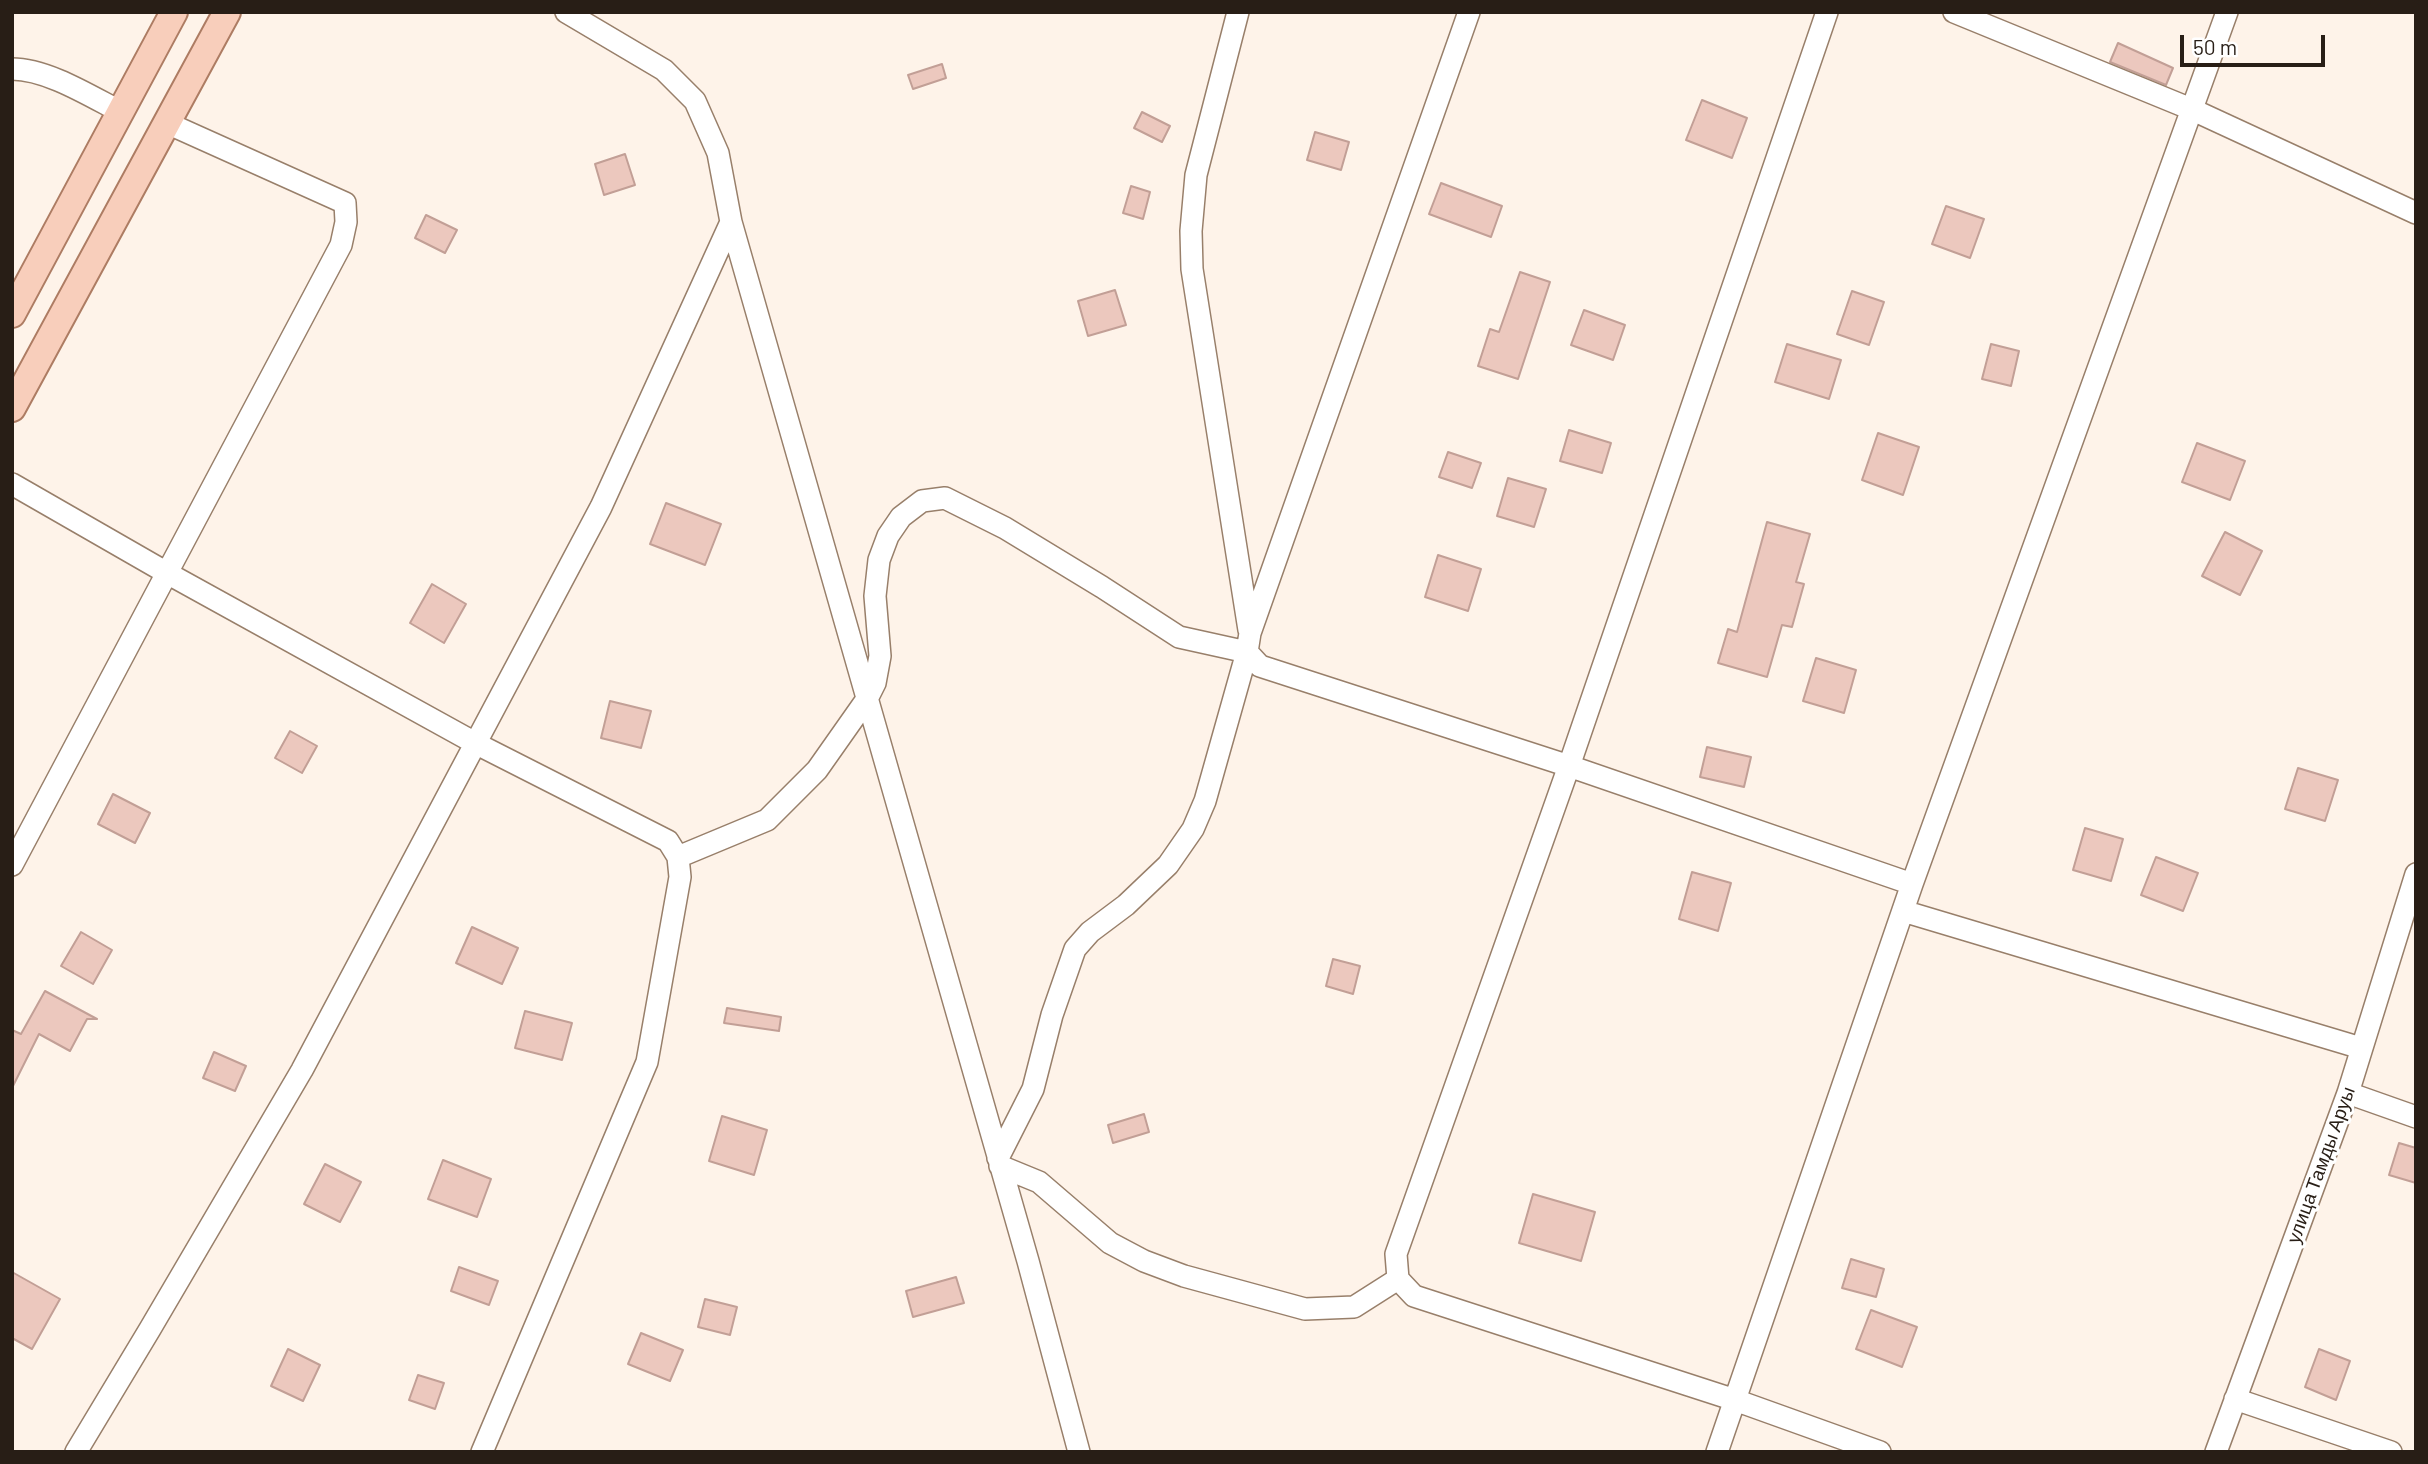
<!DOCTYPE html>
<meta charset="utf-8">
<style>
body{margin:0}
#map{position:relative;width:2428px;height:1464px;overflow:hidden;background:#fef3e9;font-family:Barlow,sans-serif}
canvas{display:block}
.frame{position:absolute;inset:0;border:14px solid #281e16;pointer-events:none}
.scale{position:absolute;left:2180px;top:35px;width:145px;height:32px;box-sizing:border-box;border:4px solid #281e16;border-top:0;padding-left:9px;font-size:21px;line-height:24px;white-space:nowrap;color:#281e16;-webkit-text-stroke:5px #fff;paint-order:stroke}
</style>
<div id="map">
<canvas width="2428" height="1464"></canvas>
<div class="frame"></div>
<div class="scale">50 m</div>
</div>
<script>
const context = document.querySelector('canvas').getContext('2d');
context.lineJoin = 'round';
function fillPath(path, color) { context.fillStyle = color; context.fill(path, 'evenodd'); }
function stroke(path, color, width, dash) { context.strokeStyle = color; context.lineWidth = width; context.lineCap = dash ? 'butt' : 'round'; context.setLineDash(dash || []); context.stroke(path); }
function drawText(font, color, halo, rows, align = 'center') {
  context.font = font + ' Barlow,sans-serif'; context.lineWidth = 6; context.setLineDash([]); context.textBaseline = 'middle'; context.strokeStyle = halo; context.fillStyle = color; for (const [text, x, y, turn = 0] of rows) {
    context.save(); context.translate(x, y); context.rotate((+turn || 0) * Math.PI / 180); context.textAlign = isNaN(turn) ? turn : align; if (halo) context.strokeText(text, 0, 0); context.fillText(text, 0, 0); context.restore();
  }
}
const building = new Path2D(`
 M2118,43L2173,68L2166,85L2110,62Z
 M942,64L946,78L913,89L908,75Z
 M1702,100L1747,118L1732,158L1686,140Z
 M1142,112L1170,126L1162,142L1134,128Z
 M1315,132L1349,142L1341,170L1307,160Z
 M625,154L635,185L604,195L595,164Z
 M1441,183L1502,206L1491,237L1429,214Z
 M1131,186L1150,192L1143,219L1123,213Z
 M1946,206L1984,219L1970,258L1932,244Z
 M426,215L457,230L445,253L415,238Z
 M1520,272L1550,282L1518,379L1478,366L1490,329L1499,332Z
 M1115,290L1126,325L1088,336L1078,301Z
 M1852,291L1884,302L1869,345L1837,334Z
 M1584,310L1625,325L1613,360L1571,345Z
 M1787,344L1841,360L1829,399L1775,382Z
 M1991,344L2019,351L2011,386L1982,379Z
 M1569,430L1611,443L1602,473L1560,461Z
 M1878,433L1919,447L1903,495L1862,480Z
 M2197,443L2245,461L2230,500L2182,482Z
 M1448,452L1481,463L1472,488L1439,477Z
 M1508,478L1546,489L1534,527L1497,516Z
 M666,503L721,524L705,565L650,544Z
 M1767,522L1810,534L1796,582L1804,584L1792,627L1782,625L1767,677L1718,663L1728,629L1737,632Z
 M2225,532L2262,551L2240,595L2202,576Z
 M1438,555L1481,569L1468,611L1425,597Z
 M432,584L466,604L444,643L410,623Z
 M1816,658L1856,670L1844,713L1803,701Z
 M610,701L651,711L641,748L601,738Z
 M290,731L317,746L302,773L275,758Z
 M1707,747L1751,757L1744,787L1700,777Z
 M2298,768L2338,780L2325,821L2285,809Z
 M113,794L150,813L135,843L98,824Z
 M2085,828L2123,839L2111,881L2073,870Z
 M2156,857L2198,873L2183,911L2141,895Z
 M1692,872L1731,883L1718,931L1679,919Z
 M472,927L518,948L502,984L456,963Z
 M81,932L112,950L93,984L61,966Z
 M1333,959L1360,966L1353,994L1326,986Z
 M45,991L97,1019H87L70,1051L39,1034L12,1088V1030L21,1034Z
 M727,1008L781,1017L779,1031L724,1023Z
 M525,1011L572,1023L562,1060L515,1048Z
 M214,1052L246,1066L235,1091L203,1078Z
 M1144,1114L1149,1132L1113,1143L1108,1125Z
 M722,1116L767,1130L754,1175L709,1161Z
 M2399,1143L2416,1148V1183L2389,1175Z
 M443,1160L491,1179L477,1217L428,1199Z
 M325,1164L361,1182L340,1222L304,1204Z
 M1533,1194L1595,1212L1581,1261L1519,1243Z
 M1851,1259L1884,1269L1876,1297L1842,1288Z
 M459,1267L498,1281L489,1305L451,1291Z
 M12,1272L60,1299L32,1349L12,1338Z
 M956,1277L964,1303L913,1317L906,1291Z
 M705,1299L737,1307L730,1335L698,1327Z
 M1871,1310L1917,1327L1902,1367L1856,1349Z
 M641,1333L683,1350L670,1381L628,1364Z
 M288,1349L320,1365L303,1401L271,1386Z
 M2319,1349L2350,1361L2336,1400L2305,1387Z
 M418,1375L444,1383L435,1409L409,1400Z`);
const minor = new Path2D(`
 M566,12L664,70L695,101L718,153L731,222L1028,1261L1079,1452
 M1238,12L1196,175L1191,231L1192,269L1249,630
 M1469,12L1250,633L1247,652L1260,666L1569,766L1912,884
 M1827,12L1569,766L1396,1254L1398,1279L1414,1296L1735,1400L1880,1452
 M1954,12L2191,109L2416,213
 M12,69C47,69 90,96 121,112
 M12,484L167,573L475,743L668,841L678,857L680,877L647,1062L482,1452
 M678,857L767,820L817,770L867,699L875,683L880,656L875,596L879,560L888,536L901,517L922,501L945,498L1005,528L1102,587L1179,637L1247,652L1205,801L1193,829L1168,865L1126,905L1090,932L1075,949L1052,1015L1033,1089L998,1158
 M12,865L341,245L346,222L345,203L167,123
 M1903,911L2361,1048
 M2348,1093L2416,1117
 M1000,1166L1039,1182L1110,1243L1144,1261L1184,1276L1305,1309L1354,1307L1398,1279
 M2235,1399L2391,1452
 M76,1452L150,1329L302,1070L601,507L731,222
 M1717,1452L1912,884L2227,12
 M2216,1452L2348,1093L2416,874`);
const major = new Path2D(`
 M12,314L174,12
 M12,408L227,12`);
const streetNames = [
 ["улица Тамды Аруы",2321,1165,-70]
];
fillPath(building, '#ecc8be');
stroke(building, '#c29f96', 2);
stroke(minor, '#987f6a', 24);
stroke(major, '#ad7c63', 30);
stroke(minor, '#fff', 21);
stroke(major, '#f8cebb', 26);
drawText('19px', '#281e16', '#fff', streetNames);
</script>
